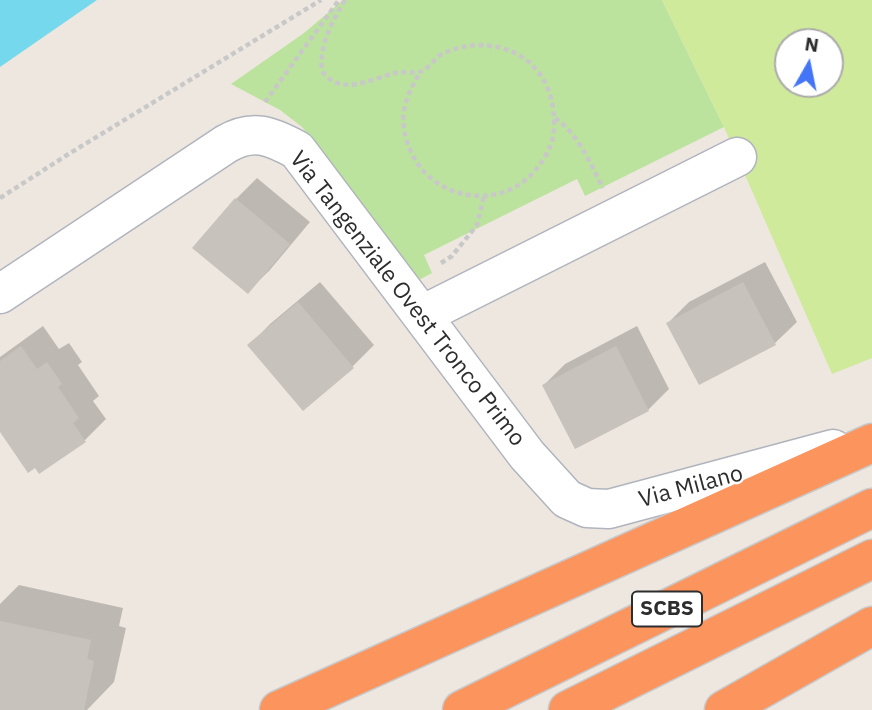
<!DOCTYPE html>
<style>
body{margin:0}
#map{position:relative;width:872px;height:710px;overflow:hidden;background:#eee7e0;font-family:"IBM Plex Sans",sans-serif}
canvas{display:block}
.north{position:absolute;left:774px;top:28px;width:70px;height:70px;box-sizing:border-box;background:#fff;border:2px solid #ababab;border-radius:50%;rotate:9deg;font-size:19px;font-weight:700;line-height:28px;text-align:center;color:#2d2d2d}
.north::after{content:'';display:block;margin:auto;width:24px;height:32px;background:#4475f7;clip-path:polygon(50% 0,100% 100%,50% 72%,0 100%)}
</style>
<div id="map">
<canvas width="872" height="710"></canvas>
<div class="north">N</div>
</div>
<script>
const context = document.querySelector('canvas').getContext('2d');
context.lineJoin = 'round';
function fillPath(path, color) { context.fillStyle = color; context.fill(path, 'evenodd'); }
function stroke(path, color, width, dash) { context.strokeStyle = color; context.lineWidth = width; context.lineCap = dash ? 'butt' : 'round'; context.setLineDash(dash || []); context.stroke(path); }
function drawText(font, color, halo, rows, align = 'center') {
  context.font = font + ' "IBM Plex Sans",sans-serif'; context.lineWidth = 5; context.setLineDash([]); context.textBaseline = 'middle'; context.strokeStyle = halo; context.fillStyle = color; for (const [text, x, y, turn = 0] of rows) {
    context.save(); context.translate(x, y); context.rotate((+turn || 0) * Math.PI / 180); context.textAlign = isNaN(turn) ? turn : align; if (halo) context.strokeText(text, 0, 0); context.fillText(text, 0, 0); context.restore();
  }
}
const green = new Path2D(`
 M343,0H662L724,127L585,196L577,179L424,255L432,273L419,280L302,127L280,110L231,84L304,33Z`);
const pitch = new Path2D(`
 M662,0H872V358L832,374L724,127ZM788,42H830V84H788Z`);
const water = new Path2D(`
 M0,0H97L0,67Z`);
const shadow = new Path2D(`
 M257,178L310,222L269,271L247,292L195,248L236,199Z
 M765,262L797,322L775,343L700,383L668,323L689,302Z
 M320,282L374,345L353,366L304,409L249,346L270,324Z
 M43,326L59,349L69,343L82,362L78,365L99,396L93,401L106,419L85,440L39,471L0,429V357Z
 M637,326L669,389L648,410L544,385L565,364Z
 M19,585L123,608L119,626L126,628L114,682L87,710H0V604Z`);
const building = new Path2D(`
 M235,198L290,244L248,294L192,248Z
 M743,282L776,345L699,385L666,323Z
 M298,302L354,368L303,411L247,345Z
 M21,346L37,369L47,362L62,384L58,387L79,418L73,423L86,442L39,474L35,468L28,473L0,432V361Z
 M616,346L649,411L575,449L542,385Z
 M0,621L91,640L87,659L94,661L84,710H0Z`);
const path = new Path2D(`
 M345,0C332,22 319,45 322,71C340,97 371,79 395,73C403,71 414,74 422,71C429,68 435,58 442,54C471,40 508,42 532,65C548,81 554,101 554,123C555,140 548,154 538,167C503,214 429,201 409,147C404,135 402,122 404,110C407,95 413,84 421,71
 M265,102L339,0
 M555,118C579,135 590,163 603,188
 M0,198L67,155L321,0
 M441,263L452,256L477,225L484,196`);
const minor = new Path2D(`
 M0,294L226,144C253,128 271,136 297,150L527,455L567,499L587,508L609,509L833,449
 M422,315L737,157`);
const highway = new Path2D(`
 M279,710L872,443
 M462,710L872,508
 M568,710L872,559
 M724,710L872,626`);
const shields = [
 [667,609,70]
];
const shieldNames = [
 ["SCBS",667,609]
];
const streetNames = [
 ["Via Tangenziale Ovest Tronco Primo",407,299,52],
 ["Via Milano",691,487,-15]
];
fillPath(green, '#bce39e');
fillPath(pitch, '#cfea9a');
fillPath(water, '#76d8ed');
fillPath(shadow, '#0003');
fillPath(building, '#c7c2bb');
stroke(minor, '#b0b4bd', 41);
stroke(highway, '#c8c8c8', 41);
stroke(path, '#c8c8c8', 4.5, [5, 3.5]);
stroke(minor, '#fff', 38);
stroke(highway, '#fc945e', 38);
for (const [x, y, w] of shields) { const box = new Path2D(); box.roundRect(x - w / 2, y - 17.5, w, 35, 5); context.fillStyle = '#fff'; context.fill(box); stroke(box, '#2d2d2d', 2); }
drawText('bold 21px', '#2d2d2d', null, shieldNames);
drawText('23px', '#2d2d2d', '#fff', streetNames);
</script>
